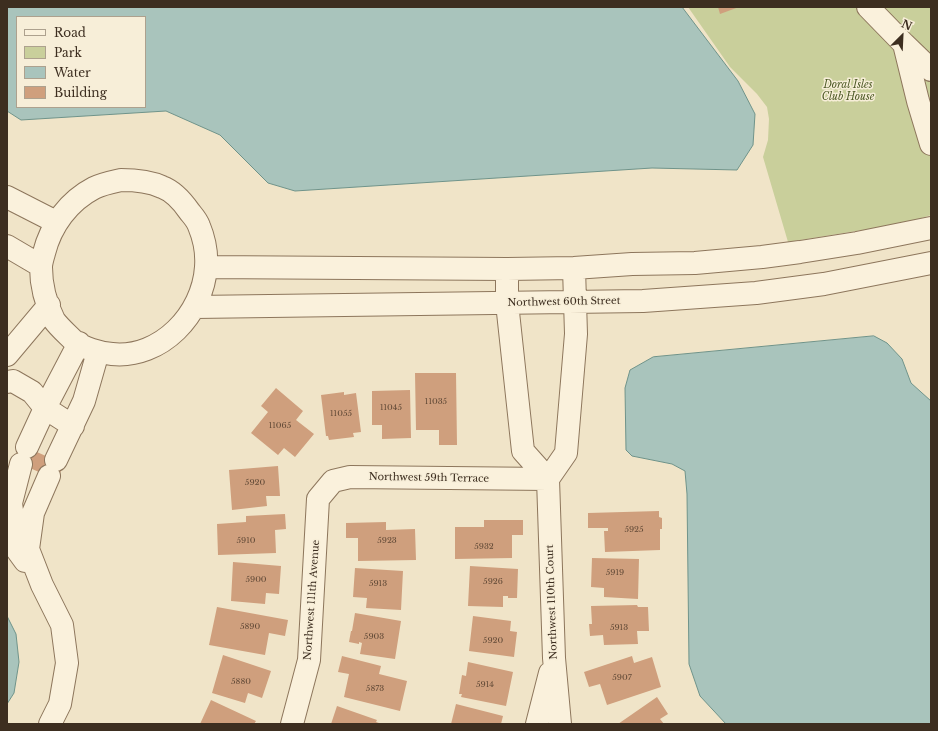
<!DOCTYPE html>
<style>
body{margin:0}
#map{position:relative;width:938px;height:731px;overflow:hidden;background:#f0e4c8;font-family:"Libre Baskerville",serif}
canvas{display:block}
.frame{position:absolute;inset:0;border:8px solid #3d2e20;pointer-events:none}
.legend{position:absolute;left:16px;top:16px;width:130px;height:92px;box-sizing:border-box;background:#f7eed8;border:1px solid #ada18e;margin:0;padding:5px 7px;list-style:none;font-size:12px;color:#3d2e20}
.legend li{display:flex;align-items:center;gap:8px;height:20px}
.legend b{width:20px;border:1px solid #ada18e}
.north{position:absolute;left:882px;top:16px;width:40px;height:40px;-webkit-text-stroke:3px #f7eed8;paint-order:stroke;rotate:24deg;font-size:11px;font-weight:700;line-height:16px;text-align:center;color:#3d2e20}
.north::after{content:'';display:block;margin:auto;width:14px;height:18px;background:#3d2e20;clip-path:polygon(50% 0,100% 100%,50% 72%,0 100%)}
</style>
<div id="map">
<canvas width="938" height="731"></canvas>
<div class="frame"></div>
<ul class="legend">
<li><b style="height:5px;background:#faf1dc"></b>Road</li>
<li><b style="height:11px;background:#c9cf9b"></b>Park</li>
<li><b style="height:11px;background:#a9c4bc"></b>Water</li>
<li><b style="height:11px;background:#cf9f7d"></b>Building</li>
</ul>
<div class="north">N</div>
</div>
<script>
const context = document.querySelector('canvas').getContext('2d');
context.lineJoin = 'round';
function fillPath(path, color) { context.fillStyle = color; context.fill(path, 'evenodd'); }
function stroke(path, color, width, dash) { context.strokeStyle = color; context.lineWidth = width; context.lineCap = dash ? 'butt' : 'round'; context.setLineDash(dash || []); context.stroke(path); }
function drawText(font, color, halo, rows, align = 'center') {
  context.font = font + ' "Libre Baskerville",serif'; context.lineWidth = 3; context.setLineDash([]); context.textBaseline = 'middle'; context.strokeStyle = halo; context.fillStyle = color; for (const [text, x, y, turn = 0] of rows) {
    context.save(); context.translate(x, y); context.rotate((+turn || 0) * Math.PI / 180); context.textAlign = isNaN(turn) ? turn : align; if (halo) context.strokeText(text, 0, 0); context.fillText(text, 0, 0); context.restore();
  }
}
const green = new Path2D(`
 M688,7H931V215L906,223L788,242L763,157L768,140L769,119L767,107L757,94L730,67Z`);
const water = new Path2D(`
 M7,7H682L738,81L755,114L753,145L737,170L652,168L295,191L268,183L220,135L166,111L21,120L7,111ZM17,17H145V107H17Z
 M874,336L887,343L902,359L911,383L931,401V724H726L700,696L689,664L687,494L685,471L672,464L632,456L626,450L625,388L630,370L653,357Z
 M7,616L16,634L19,662L14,693L7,704Z`);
const building = new Path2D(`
 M718,7H739L720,14Z
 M415,373H456L457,445H439V430H416Z
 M276,388L303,411L296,420L314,434L295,457L284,448L278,455L251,433L268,412L261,406Z
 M410,390L411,438L382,439V425H372V391Z
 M344,392V395L356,393L361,432L353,433L354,437L329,440L328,436H326L321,395Z
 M21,445L64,464L57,480L14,461Z
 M278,466L280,496H266L267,506L232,510L229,470Z
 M659,511V517L662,518V529H660V550L605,552L604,531H608V528H588V513Z
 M285,514L286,529L275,530L276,553L218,555L217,524L246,522V516Z
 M484,520H523V535H512V558L455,559V527H484Z
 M386,522V530L415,529L416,560L358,561V538H346V523Z
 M592,558L639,559L638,599L604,597V588L591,587Z
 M233,562L281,566L279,594L266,593L265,604L231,601Z
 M470,566L518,569L517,598H508V596H503V607L468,606Z
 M355,568L403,571L401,610L366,608L367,598L353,597Z
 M637,605L638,607H648L649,631H637L638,644L604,645L603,635L590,636L589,624H592L591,606Z
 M217,607L288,620L285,636L269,633L265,655L209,645Z
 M355,613L401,621L395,659L360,654L362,643L359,642V644L349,642L351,631H352Z
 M473,616L511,621L510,631L517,632L514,657L469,651Z
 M223,655L271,671L262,698L248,693L245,703L212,693Z
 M342,656L381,666L379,674L407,681L400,711L344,697L349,674L338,672Z
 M632,656L634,663L652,657L661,687L607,705L600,684L589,687L584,672Z
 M468,662L513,672L506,706L461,697L462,694H459L462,675L466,676Z
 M657,697L668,714L660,719L664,724H618Z
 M211,700L256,721L254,724H200Z
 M456,704L503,716L501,724H451Z
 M337,706L377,720L376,722L382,724H331Z`);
const minor = new Path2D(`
 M868,7L904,44L931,70
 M904,44L918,101L931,144
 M121,180C135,180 149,181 162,187C173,191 182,201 189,211C192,215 197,220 199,226C204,238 207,254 206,267C203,314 161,359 112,354C100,353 82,348 73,340C67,334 58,326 54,320C46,304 41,285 41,267C41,263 43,257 44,253C51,225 69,201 94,188C102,184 112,182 121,180Z
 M7,197L56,222
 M7,246L41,266
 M206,267L507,269L574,268L632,264L695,263L762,257L800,252L857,243L931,228
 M507,269V303L523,451L548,479
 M195,307L643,301L756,293L824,284L931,263
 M7,355L49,305
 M7,382L13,381L32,392L45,408L73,426
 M27,447L45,408L79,343
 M56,460L84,401L98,352
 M21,464L11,503L17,550L25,561
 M49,476L33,513L28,549L42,585L62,625L67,663L60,704L50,724
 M292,724L309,660L318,499L333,481L350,477L548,479
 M537,724L550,673
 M560,724L554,658L548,479L566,453L576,334L574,268`);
const numberNames = [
 ["11035",436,402],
 ["11045",391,408],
 ["11055",341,414],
 ["11065",280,426],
 ["5920",255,483],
 ["5925",634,530],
 ["5910",246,541],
 ["5923",387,541],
 ["5932",484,547],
 ["5919",615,573],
 ["5900",256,580],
 ["5926",493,582],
 ["5913",378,584],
 ["5890",250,627],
 ["5913",619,628],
 ["5903",374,637],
 ["5920",493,641],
 ["5907",622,678],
 ["5880",241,682],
 ["5914",485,685],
 ["5873",375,689]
];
const parkNames = [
 ["Doral Isles",848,85],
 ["Club House",848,97]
];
const streetNames = [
 ["Northwest 60th Street",564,302,-1],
 ["Northwest 59th Terrace",429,478,1],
 ["Northwest 111th Avenue",312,600,-86],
 ["Northwest 110th Court",552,602,-92]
];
fillPath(green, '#c9cf9b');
fillPath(water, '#a9c4bc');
stroke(water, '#6f938a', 1);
fillPath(building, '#cf9f7d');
stroke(minor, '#8d765c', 24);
stroke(minor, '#faf1dc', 22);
drawText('8px', '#624a37', null, numberNames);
drawText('italic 10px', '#4d5a26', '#f7eed8', parkNames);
drawText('10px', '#3d2e20', '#f7eed8', streetNames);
</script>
